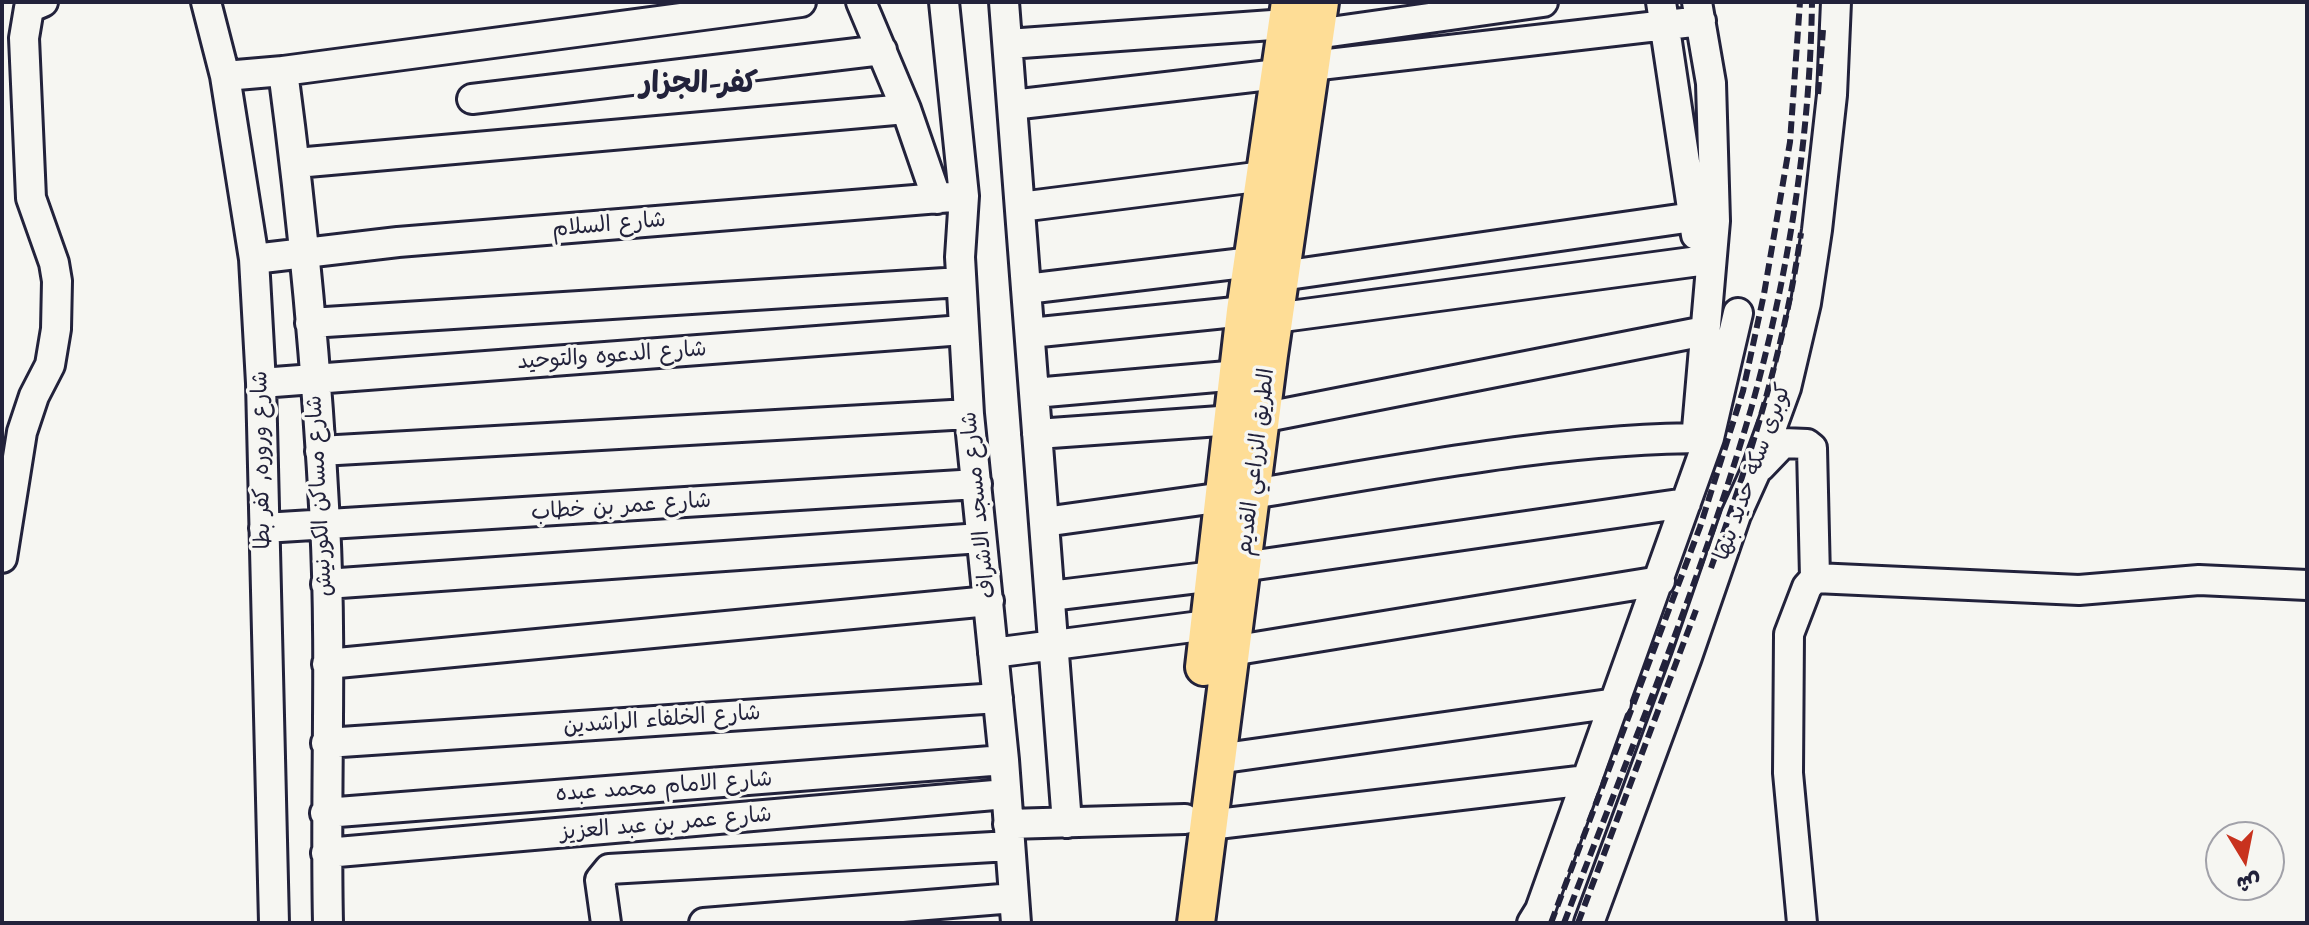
<!DOCTYPE html>
<meta charset="utf-8">
<style>
body{margin:0}
#map{position:relative;width:2309px;height:925px;overflow:hidden;background:#f6f6f2;font-family:"Shantell Sans","Playpen Sans Arabic",sans-serif}
canvas{display:block}
.frame{position:absolute;inset:0;border:4px solid #22223b;pointer-events:none}
.north{position:absolute;left:2205px;top:821px;width:80px;height:80px;box-sizing:border-box;background:#f6f6f2;border:2px solid #a1a1a9;border-radius:50%;rotate:170deg;font-size:22px;font-weight:700;line-height:32px;text-align:center;color:#22223b}
.north::after{content:'';display:block;margin:auto;width:28px;height:36px;background:#c8321e;clip-path:polygon(50% 0,100% 100%,50% 72%,0 100%)}
</style>
<div id="map">
<canvas width="2309" height="925"></canvas>
<div class="frame"></div>
<div class="north">ش</div>
</div>
<script>
const context = document.querySelector('canvas').getContext('2d');
context.lineJoin = 'round';
function stroke(path, color, width, dash) { context.strokeStyle = color; context.lineWidth = width; context.lineCap = dash ? 'butt' : 'round'; context.setLineDash(dash || []); context.stroke(path); }
function drawText(font, color, halo, rows, align = 'center') {
  context.font = font + ' "Shantell Sans","Playpen Sans Arabic",sans-serif'; context.lineWidth = 7; context.setLineDash([]); context.textBaseline = 'middle'; context.strokeStyle = halo; context.fillStyle = color; for (const [text, x, y, turn = 0] of rows) {
    context.save(); context.translate(x, y); context.rotate((+turn || 0) * Math.PI / 180); context.textAlign = isNaN(turn) ? turn : align; if (halo) context.strokeText(text, 0, 0); context.fillText(text, 0, 0); context.restore();
  }
}
const minor = new Path2D(`
 M206,2L225,76L254,259L261,383L274,923
 M861,2L906,109L937,199
 M944,2L964,196L960,257L969,414L1004,760L1016,923
 M1004,2L1067,823
 M1661,2L1696,235
 M1316,34L1543,2
 M1008,44L1286,24
 M1311,66L1701,21
 M283,71C303,221 317,372 325,523C332,656 325,790 328,923
 M225,76L283,71L801,2
 M472,99L882,50
 M1012,105L1278,74
 M296,163L906,109
 M1020,207L1264,176
 M254,259L398,242L964,196
 M1281,276L1693,217
 M1026,289L1252,262
 M1275,318L1699,261
 M310,323L961,282
 M1030,333L1245,311
 M261,383L963,330
 M1034,393L1239,375
 M1261,418L1705,331
 M1697,429L1715,221L1711,83L1697,2
 M1037,434L1234,420
 M320,451L969,414
 M1760,467L1783,443L1807,444L1812,448L1815,578
 M1251,494C1402,470 1556,438 1709,438
 M1044,522L1224,497
 M264,528L977,484
 M2,558L22,432L34,396L50,365L56,329L57,281L54,263L31,198L24,38L29,8L43,2
 M1242,567L1686,503
 M1815,578L2079,590L2199,580L2307,585
 M326,584L981,538
 M1050,596L1214,576
 M1231,651L1660,581
 M993,653L1208,625
 M327,664L989,601
 M326,743L998,698
 M1217,759L1616,703
 M325,813L1004,760
 M1008,824L1185,819
 M1209,825L1587,780
 M326,853L1006,794
 M606,923L600,880L609,869L1010,846
 M704,923L1014,898
 M1532,923L1540,910L1709,438L1738,313
 M1589,923L1687,657L1736,515L1755,473L1786,388L1806,303L1817,230L1832,95L1836,2
 M1802,923L1788,773L1789,634L1807,587L1815,578`);
const major = new Path2D(`
 M1204,667L1245,311L1290,2
 M1196,923L1269,355L1320,2`);
const rail = new Path2D(`
 M1818,94L1823,30
 M1711,568C1750,459 1785,347 1801,233
 M1551,923L1700,527L1743,391L1764,294L1790,142L1800,2
 M1564,923C1629,753 1700,584 1751,409C1788,278 1810,138 1812,2
 M1578,923L1696,610`);
const streetNames = [
 ["شارع السلام",609,225,-5],
 ["شارع الدعوه والتوحيد",612,356,-4],
 ["شارع وروره, كفر بطا",262,460,-91],
 ["الطريق الزراعي القديم",1256,462,-83],
 ["كوبرى سكة حديد بنها",1753,472,-70],
 ["شارع مساكن الكورنيش",320,496,-93],
 ["شارع مسجد الاشراف",979,505,-96],
 ["شارع عمر بن خطاب",621,507,-4],
 ["شارع الخلفاء الراشدين",662,720,-4],
 ["شارع الامام محمد عبده",664,787,-4],
 ["شارع عمر بن عبد العزيز",666,824,-5]
];
const districtNames = [
 ["كفر الجزار",699,84]
];
stroke(minor, '#22223b', 34);
stroke(major, '#22223b', 42);
stroke(minor, '#f6f6f2', 28);
stroke(major, '#fedd96', 36);
stroke(rail, '#22223b', 6, [12, 6]);
drawText('22px', '#22223b', '#f6f6f2', streetNames);
drawText('bold 30px', '#22223b', '#f6f6f2', districtNames);
</script>
